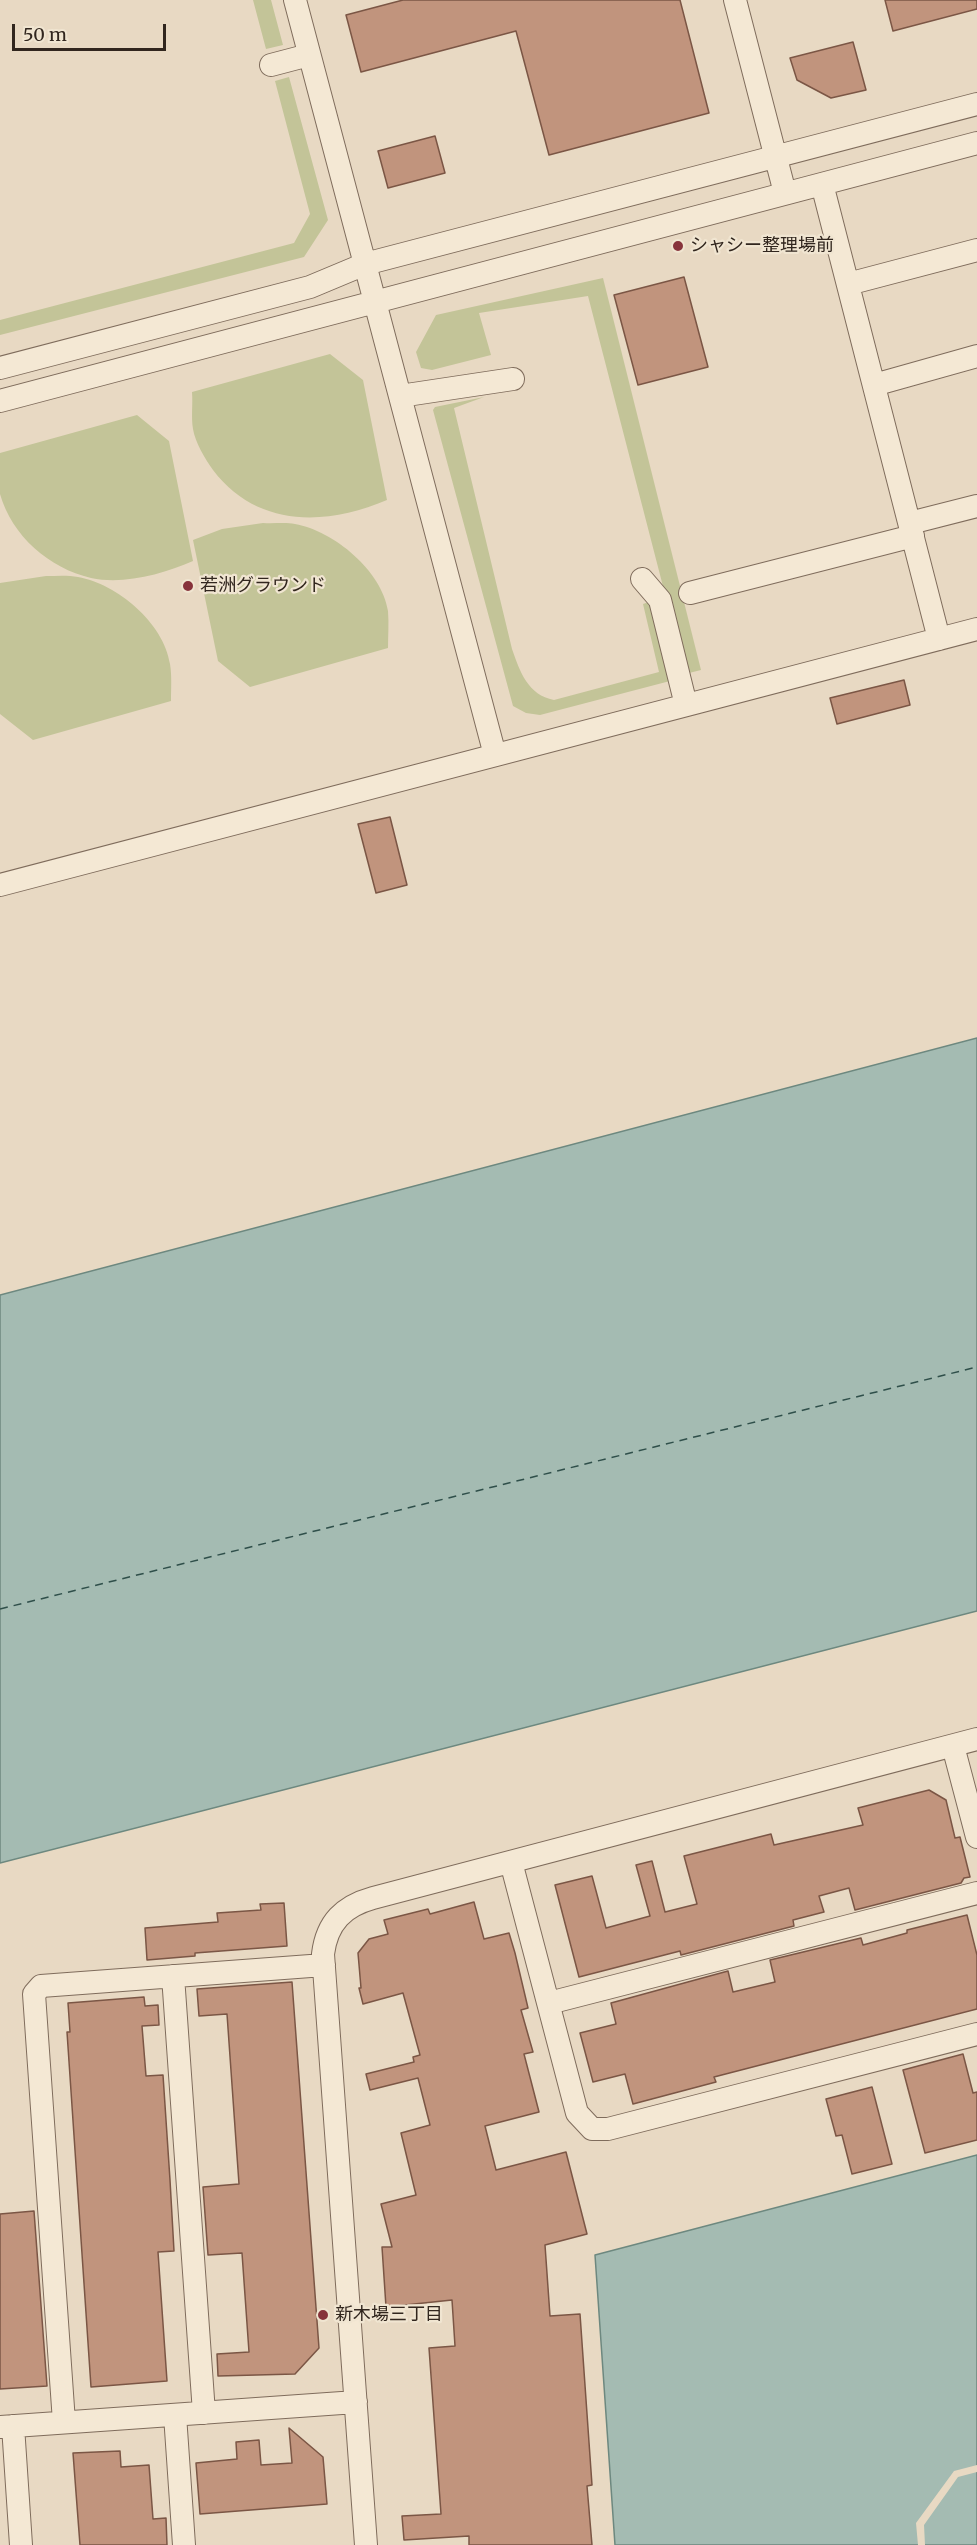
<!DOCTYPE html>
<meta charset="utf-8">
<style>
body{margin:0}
#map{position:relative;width:977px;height:2545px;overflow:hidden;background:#e8d9c3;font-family:Merriweather,serif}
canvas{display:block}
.scale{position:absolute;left:12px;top:24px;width:154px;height:27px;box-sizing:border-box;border:3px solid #31261e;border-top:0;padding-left:8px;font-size:18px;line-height:21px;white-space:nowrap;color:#31261e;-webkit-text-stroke:4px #f0e5d1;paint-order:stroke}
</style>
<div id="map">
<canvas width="977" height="2545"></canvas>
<div class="scale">50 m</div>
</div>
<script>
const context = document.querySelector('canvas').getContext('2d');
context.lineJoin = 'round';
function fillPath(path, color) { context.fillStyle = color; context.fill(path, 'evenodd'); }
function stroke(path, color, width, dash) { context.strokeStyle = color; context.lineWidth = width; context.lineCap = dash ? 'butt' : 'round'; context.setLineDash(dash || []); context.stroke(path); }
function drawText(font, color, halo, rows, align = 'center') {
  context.font = font + ' Merriweather,"Noto Sans JP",serif'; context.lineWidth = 4.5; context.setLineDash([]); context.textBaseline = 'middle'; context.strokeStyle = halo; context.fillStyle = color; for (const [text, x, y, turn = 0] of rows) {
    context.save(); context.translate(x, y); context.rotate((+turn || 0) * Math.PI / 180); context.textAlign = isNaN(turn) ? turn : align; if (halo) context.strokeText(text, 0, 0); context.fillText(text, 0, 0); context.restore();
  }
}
const green = new Path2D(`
 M253,0H271L283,45L266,49Z
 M289,77L328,220L304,257L0,335V320L294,243L310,214L275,81Z
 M603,278L701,670L689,673L666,598L588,296L479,313L491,355L432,370L421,368L416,352L436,315Z
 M330,354L363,380L387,500C326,526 257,528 213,470C205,459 195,442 193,429C191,417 193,404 192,392Z
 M484,397L454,408L512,649C520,672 528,695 554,700L659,672L643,604L649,602L670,681L540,715L526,713L513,706L433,410L435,407Z
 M137,415L169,441L193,561C163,574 124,585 91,578C49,568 12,536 0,494C0,482 0,466 0,453Z
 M263,523C273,524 285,522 295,524C334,531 382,571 388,611C389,623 388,636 388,648L250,687L218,661L193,540L222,529Z
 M46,576C56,576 68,575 78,577C117,584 164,623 170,664C172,676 171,689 171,701L33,740L0,714V583Z`);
const water = new Path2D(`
 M977,1038V1611L0,1863V1295Z
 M977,2155V2545H615L595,2255Z`);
const pier = new Path2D(`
 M977,2465V2472L958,2477L924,2525L925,2545H918L916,2523L954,2471Z`);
const ferry = new Path2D(`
 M0,1609L977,1367`);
const building = new Path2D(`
 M403,0H680L709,113L549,155L516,31L361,72L346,15Z
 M885,0H977V9L893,31Z
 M853,42L866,90L831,98L797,80L790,58Z
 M435,136L445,173L388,188L378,151Z
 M684,277L708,367L638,385L614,295Z
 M904,680L910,705L837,724L830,698Z
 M390,817L407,885L376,893L358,824Z
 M929,1790L946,1800L955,1838L960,1837L970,1877L964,1878L961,1883L855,1910L849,1888L819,1896L824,1912L793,1920L794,1926L681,1955L680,1951L579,1977L555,1885L592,1876L606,1928L650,1916L636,1865L652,1861L665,1912L697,1904L684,1856L771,1834L774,1845L863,1825L858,1808Z
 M474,1902L484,1939L509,1933L515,1953L528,2008L521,2010L533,2052L524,2054L539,2112L485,2126L496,2170L566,2152L587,2234L545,2245L550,2316L580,2314L592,2485L587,2486L592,2545H469V2536L404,2540L402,2516L441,2514L429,2348L455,2346L452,2300L386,2307L382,2247H392L381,2204L416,2195L401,2133L430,2125L418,2078L370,2090L366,2074L414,2062L413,2057L420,2055L403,1993L363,2004L359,1988H361L358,1953L369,1939L388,1934L384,1920L428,1909L430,1914Z
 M284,1903L287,1946L195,1953V1956L147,1960L145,1928L218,1922L217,1913L261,1910L260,1904Z
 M967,1915L977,1955V2009L714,2077L716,2082L633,2104L625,2074L593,2082L580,2033L616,2024L611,2003L728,1971L733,1992L775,1982L770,1960L861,1938L863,1945L907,1933V1930Z
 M292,1982L319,2348L295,2374L218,2376L217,2354L249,2352L242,2253L208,2255L203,2187L239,2184L227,2014L199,2016L197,1989Z
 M144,1997L145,2006L158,2005L159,2025L142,2026L146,2076L163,2075L170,2180L174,2251L158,2252L167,2381L91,2387L67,2032H70L68,2003Z
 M963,2054L973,2093L977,2092V2140L925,2153L903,2070Z
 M872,2087L892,2164L852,2174L842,2135L836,2136L826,2099Z
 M34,2211L47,2386L0,2389V2214Z
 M289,2428L323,2457L327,2504L200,2514L196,2463L237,2459L236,2442L259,2440L261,2465L292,2463Z
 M120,2451L121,2467L149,2465L153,2519L166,2518L167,2545H80L73,2453Z`);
const minor = new Path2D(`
 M295,0L495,755
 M735,0L785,193
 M271,65L309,55
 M822,184L939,639
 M848,284L977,250
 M0,368L310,287L365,264L977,104
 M874,385L977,356
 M400,396L513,379
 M0,401L977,143
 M910,523L977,506
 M642,579L660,600L686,705
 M690,593L913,536
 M0,885L977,629
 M953,1746L977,1837
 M511,1862L577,2113L592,2129H608L977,2034
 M173,1976L204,2413
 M549,2003L977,1893
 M175,2415L184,2545
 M64,2422L34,1994L41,1986L324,1965
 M13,2426L21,2545
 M0,2427L356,2402
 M366,2545L323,1954C327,1922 344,1906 373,1898L977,1739`);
const markers = [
 [678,246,6,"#87333b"],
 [188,586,6,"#87333b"],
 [323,2315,6,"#87333b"]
];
const poiNames = [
 ["シャシー整理場前",690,246],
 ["若洲グラウンド",200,586],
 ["新木場三丁目",335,2315]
];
fillPath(green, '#c3c498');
fillPath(water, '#a4bbb2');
stroke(water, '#6d887f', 1.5);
fillPath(pier, '#e8d9c3');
stroke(ferry, '#2f4f4a', 1.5, [8, 6]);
fillPath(building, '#c1947d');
stroke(building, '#7b5645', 1.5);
stroke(minor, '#7f6c5c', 24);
stroke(minor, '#f4e8d4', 22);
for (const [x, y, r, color] of markers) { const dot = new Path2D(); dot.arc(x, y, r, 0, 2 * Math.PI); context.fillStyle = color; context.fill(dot); stroke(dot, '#f0e5d1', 2); }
drawText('18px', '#31261e', '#f0e5d1', poiNames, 'left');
</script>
